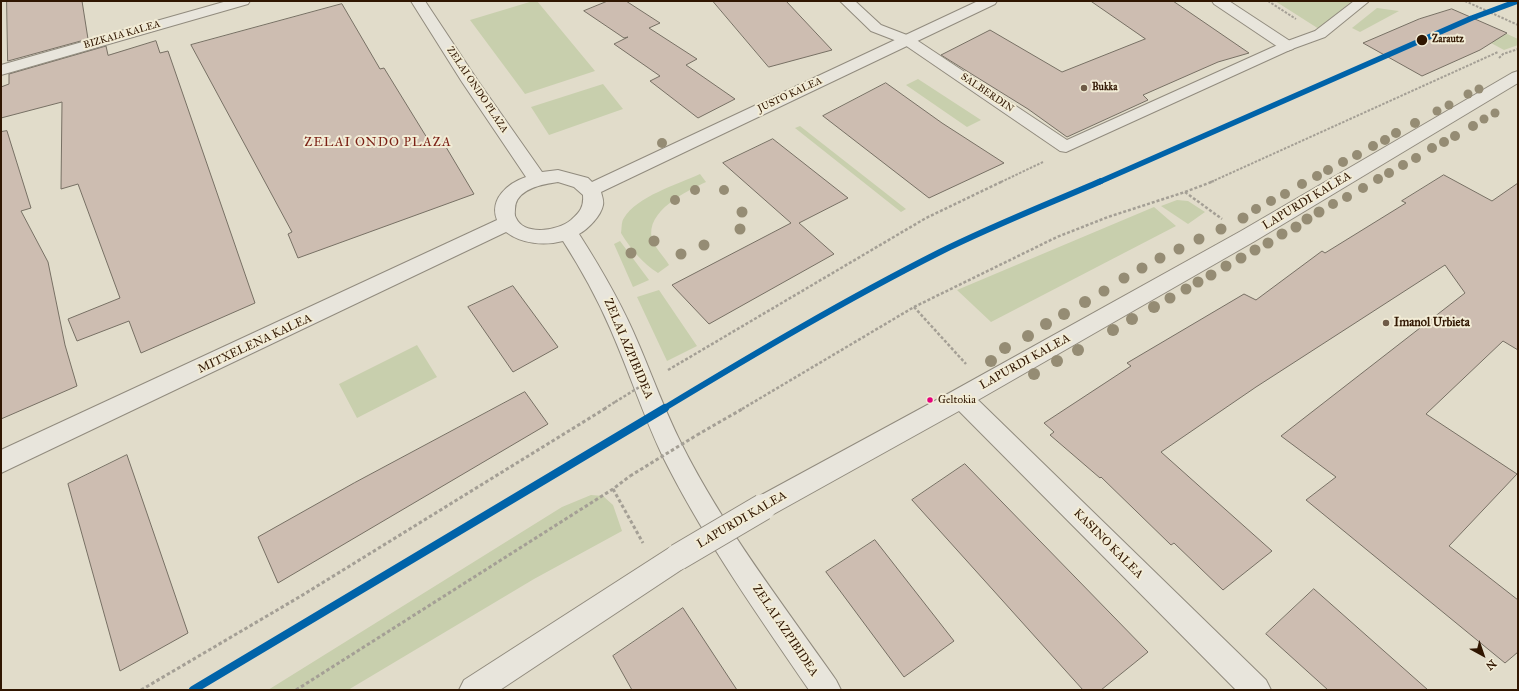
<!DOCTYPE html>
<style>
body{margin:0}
#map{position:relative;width:1519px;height:691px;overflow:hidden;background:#e1dcca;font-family:"IM FELL Great Primer",serif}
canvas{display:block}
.frame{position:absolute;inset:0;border:2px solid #301601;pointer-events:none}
.north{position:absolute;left:1463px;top:635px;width:40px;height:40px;-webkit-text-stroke:3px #f2ecd6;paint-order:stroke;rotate:140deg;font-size:11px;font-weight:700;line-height:16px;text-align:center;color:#301601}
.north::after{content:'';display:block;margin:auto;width:14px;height:18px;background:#301601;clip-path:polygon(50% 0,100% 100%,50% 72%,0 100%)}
</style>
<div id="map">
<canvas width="1519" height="691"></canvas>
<div class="frame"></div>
<div class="north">N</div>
</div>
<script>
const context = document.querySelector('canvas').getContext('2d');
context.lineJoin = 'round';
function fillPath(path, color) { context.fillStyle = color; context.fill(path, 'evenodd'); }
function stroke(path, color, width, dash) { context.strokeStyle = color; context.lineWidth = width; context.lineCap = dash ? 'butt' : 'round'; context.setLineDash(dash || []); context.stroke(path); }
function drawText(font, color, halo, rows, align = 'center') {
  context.font = font + ' "IM FELL Great Primer",serif'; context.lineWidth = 4; context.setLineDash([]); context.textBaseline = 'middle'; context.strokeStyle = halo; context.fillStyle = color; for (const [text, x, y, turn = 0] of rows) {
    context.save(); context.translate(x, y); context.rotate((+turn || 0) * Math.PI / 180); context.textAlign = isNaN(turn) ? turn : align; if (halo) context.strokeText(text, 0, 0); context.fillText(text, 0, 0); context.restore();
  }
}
const green = new Path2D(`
 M533,1H537L595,71L525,94L470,20Z
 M1275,1H1356L1319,29Z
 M1377,8L1399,11L1360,32L1352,28Z
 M1503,32L1518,39V45L1504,50L1491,43Z
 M918,79L981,120L967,127L906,85Z
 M603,84L623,109L549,135L531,107Z
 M800,126L906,209L901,212L795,128Z
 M700,174L706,182C687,191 645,211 652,239C653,245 665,258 669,265L658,273C643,264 630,248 621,233C622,228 621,222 624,218C636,197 678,184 700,174Z
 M1177,200L1188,201L1205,212L1188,224L1161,206Z
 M1154,207L1176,226L991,322L957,290Z
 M620,241L649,280L633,287L614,244Z
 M659,290L697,346L667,361L637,297Z
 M417,345L437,377L357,418L339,384Z
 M591,495L603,496L613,505L622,531L534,579L348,690H268L562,507Z`);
const building = new Path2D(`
 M7,1H82L88,39L8,61Z
 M608,1H626L660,23L649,28L697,59L686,65L735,99L698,118L650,81L660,76L614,44L628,37L624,38L584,11Z
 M713,1H786L832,50L769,67Z
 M1091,1H1173L1249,53L1218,62L1143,95L1148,100L1067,137L1028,109L941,55L990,30L1062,72L1145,39Z
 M342,4L380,69L384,68L432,146L443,142L474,194L298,258L288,234L292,232L191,45Z
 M1452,9L1507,33L1480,50L1422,76L1363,43L1419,19Z
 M156,41L160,53L168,51L255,303L141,353L129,321L77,341L68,319L120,298L78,184L61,189L62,102L1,118V87L9,84V74L106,46L108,55Z
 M886,83L942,123L1004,163L929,198L823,116Z
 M7,131L31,208L21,211L48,262L65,345L77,386L1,419V132Z
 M773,139L848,198L799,223L834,254L709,324L672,285L791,223L723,163Z
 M1444,175L1492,201L1518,183V350L1503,341L1426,414L1517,474L1449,546L1518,600V652L1505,663L1306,500L1336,477L1281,436L1465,293L1445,265L1256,387L1161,452L1272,551L1223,590L1174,543L1171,545L1101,477L1100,478L1050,435L1054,432L1044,423L1131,366L1127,363L1244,294L1256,300L1322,251L1325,253L1406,203L1402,201Z
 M513,286L558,347L513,372L468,307Z
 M525,392L548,424L278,583L258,537L354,483Z
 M127,455L188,633L120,671L68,484Z
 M965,464L1148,652L1101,690H1083L912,500Z
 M875,540L954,641L904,677L826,572Z
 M1314,589L1428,690H1328L1266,634Z
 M683,608L737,690H632L613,656Z`);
const pathFar2 = new Path2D(`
 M1268,1L1296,19
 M1465,1L1518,25
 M1499,58L1503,54L1518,49
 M1001,182L1043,162
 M1211,182L1498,52`);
const pathFar1 = new Path2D(`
 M1185,192L1222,219
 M914,307L966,364
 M668,370L926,218L1003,181
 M604,409L615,402
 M742,409L914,307L1057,237L1108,217L1185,192L1214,181`);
const path = new Path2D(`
 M697,435L744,408
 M613,489L643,543
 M141,690L301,596L606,408
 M296,690L613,489L630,476`);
const pedestrian = new Path2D(`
 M840,1H855L881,25L912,37L1067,140L1282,43L1315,31L1354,1L1368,2L1325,37L1292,49L1066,152L1060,151L902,43L871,31Z`);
const minor = new Path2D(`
 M227,1H250L248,4L1,75V65Z
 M411,1H425L478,81L542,172L558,170L588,178L592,182L978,1H997L995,4L601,192C602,196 604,201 603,205C601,216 588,229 579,234C602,270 623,306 639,345C653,378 665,411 681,443C723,527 782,603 836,680L841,690H809C757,614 704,539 663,457C643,415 629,371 610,328C597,298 581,269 563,241C544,246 522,244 506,232L1,473V450L497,220C489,199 508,183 526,177L462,82ZM558,182L574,187L583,195C584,207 580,212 571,220C558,231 524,236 516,218C514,215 515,212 515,209C515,189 543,184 558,182Z
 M1212,1H1229L1293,43L1295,46L1293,49L1287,51L1281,49L1214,4Z
 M1518,71V83L1255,241L978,400L1266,680L1271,690H1236L959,411L772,515L763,518L754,515L750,507L754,499L953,391L1241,231L1512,73Z
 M678,545L687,548L691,557L687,566L500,690H459L464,680L669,548Z`);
const pathBridgeFar1 = new Path2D(`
 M615,402L646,383`);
const pathBridge = new Path2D(`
 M630,476L697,435`);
const minorBridge = new Path2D(`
 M678,557L763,507`);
const rail1Far2 = new Path2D(`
 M1099,182L1472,18L1518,1`);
const rail1Far1 = new Path2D(`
 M663,409C754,354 845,300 940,252C992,226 1048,204 1101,181`);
const rail1 = new Path2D(`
 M193,690L665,408`);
const trees = [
 [1479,89,4.5],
 [1468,94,4.5],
 [1449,105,4.5],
 [1437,111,4.5],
 [1495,113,4.5],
 [1484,119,4.5],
 [1415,123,5],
 [1473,126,5],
 [1396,133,5],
 [1455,136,5],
 [1385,140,5],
 [1444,142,5],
 [662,143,5],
 [1373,146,5],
 [1432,148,5],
 [1357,155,5],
 [1416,158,5],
 [1343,162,5],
 [1403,165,5],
 [1328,170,5],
 [1389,173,5],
 [1317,176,5],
 [1378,179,5],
 [1302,184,5],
 [1363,188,5],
 [695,190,5],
 [724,190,5],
 [1285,194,5],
 [1347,197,5],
 [675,200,5],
 [1271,201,5],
 [1333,204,5],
 [1256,209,5],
 [742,212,5.5],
 [1319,212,5.5],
 [1243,218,5.5],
 [1307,219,5.5],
 [1296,227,5.5],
 [740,229,5.5],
 [1221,229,5.5],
 [1282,234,5.5],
 [1199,239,5.5],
 [654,241,5.5],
 [1268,243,5.5],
 [704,245,5.5],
 [1179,249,5.5],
 [1255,250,5.5],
 [631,253,5.5],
 [681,254,5.5],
 [1160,258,5.5],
 [1241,258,5.5],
 [1226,266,5.5],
 [1142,268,5.5],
 [1211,275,5.5],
 [1124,278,5.5],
 [1198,282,5.5],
 [1186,289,5.5],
 [1104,291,5.5],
 [1170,298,5.5],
 [1085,302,6],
 [1154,307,6],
 [1064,314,6],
 [1132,319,6],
 [1046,324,6],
 [1113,330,6],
 [1028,336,6],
 [1005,348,6],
 [1078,350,6],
 [991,361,6],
 [1057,361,6],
 [1034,374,6]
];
const markers = [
 [1422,40,6,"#301601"],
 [1084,88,4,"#6e5b47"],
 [1386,323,4,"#6e5b47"],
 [930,400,3.5,"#e5007d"]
];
const farStreetnames = [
 ["BIZKAIA KALEA",122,35,-16],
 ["ZELAI ONDO PLAZA",477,90,56],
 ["SALBERDIN",987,93,34],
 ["JUSTO KALEA",790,95,-25]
];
const farStopnames = [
 ["Zarautz",1432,40]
];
const farPoinames = [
 ["Bukka",1092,88]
];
const busNames = [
 ["Geltokia",938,400]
];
const streetNames = [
 ["LAPURDI KALEA",1307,201,-31],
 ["MITXELENA KALEA",255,344,-25],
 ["ZELAI AZPIBIDEA",628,349,67],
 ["LAPURDI KALEA",1025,362,-29],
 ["LAPURDI KALEA",742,520,-30],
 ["KASINO KALEA",1108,544,45],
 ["ZELAI AZPIBIDEA",785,631,56]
];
const poiNames = [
 ["Imanol Urbieta",1394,323]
];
const neighbourhoodNames = [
 ["ZELAI ONDO PLAZA",378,143]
];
fillPath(green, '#c8cfad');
fillPath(building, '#cdbdb1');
stroke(building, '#777064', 1);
stroke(pedestrian, '#918b7e', 2);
stroke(minor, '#918b7e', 2);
stroke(pathFar2, '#a49f95', 2, [2.5, 1.5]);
stroke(pathFar1, '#a49f95', 2.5, [3, 2]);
stroke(path, '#a49f95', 3, [3.5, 2.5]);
fillPath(pedestrian, '#e8e5dc');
fillPath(minor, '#e8e5dc');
stroke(minorBridge, '#918b7e', 28, []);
stroke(pathBridgeFar1, '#a49f95', 2.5, [3, 2]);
stroke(pathBridge, '#a49f95', 3, [3.5, 2.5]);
stroke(minorBridge, '#e8e5dc', 26);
stroke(rail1Far2, '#0063a9', 5.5);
stroke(rail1Far1, '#0063a9', 6);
stroke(rail1, '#0063a9', 8);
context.fillStyle = '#958c74';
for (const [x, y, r] of trees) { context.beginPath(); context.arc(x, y, r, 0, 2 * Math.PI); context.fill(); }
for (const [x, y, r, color] of markers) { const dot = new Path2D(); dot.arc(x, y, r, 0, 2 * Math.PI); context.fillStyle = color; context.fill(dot); stroke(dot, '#f2ecd6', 1.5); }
drawText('10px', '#301601', '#f2ecd6', farStreetnames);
drawText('bold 10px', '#301601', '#f2ecd6', farStopnames, 'left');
drawText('bold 10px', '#301601', '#f2ecd6', farPoinames, 'left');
drawText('11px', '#301601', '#f2ecd6', busNames, 'left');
drawText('12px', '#301601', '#f2ecd6', streetNames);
drawText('bold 12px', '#301601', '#f2ecd6', poiNames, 'left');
context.letterSpacing = '1px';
drawText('13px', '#7a1f14', '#f2ecd6', neighbourhoodNames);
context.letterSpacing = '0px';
</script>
